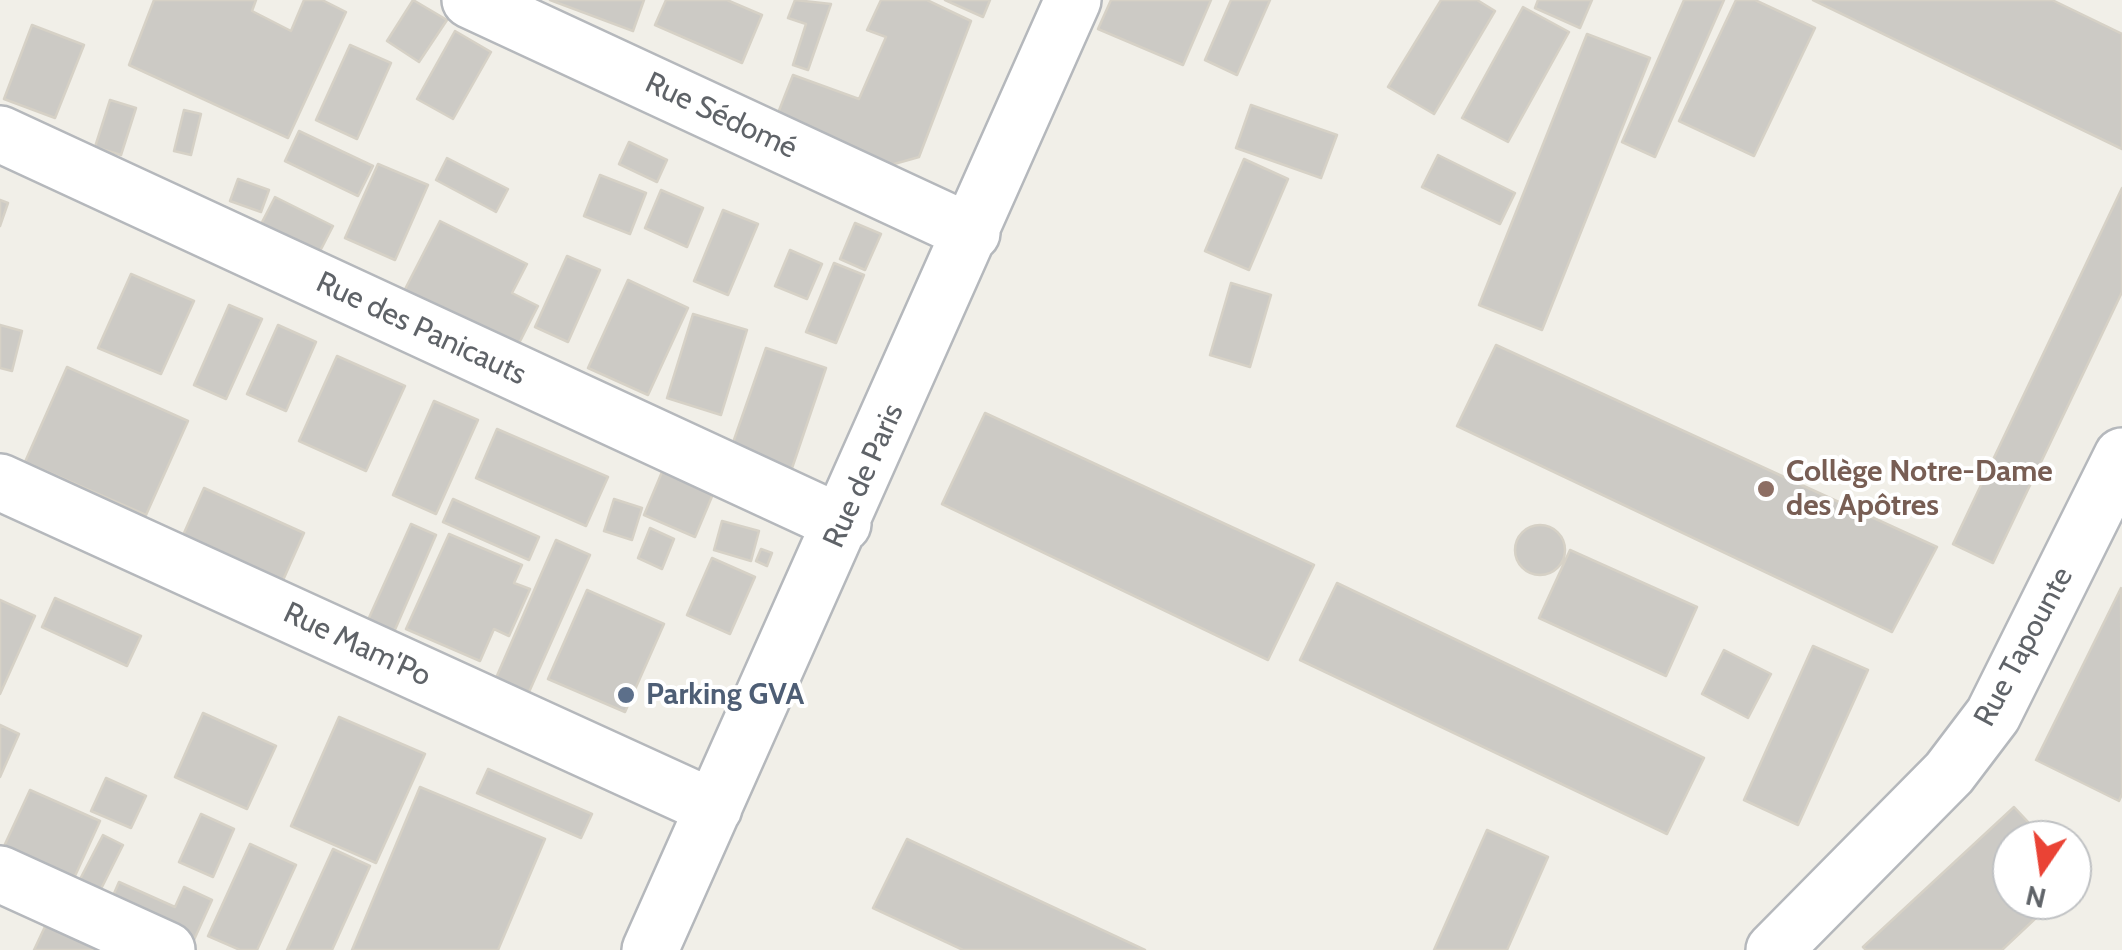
<!DOCTYPE html>
<meta charset="utf-8">
<style>
body{margin:0}
#map{position:relative;width:2122px;height:950px;overflow:hidden;background:#f1efe8;font-family:Cabin,sans-serif}
canvas{display:block}
.north{position:absolute;left:1992px;top:820px;width:100px;height:100px;box-sizing:border-box;background:#fff;border:2px solid #bfc1c3;border-radius:50%;rotate:193deg;font-size:28px;font-weight:700;line-height:40px;text-align:center;color:#5f6368}
.north::after{content:'';display:block;margin:auto;width:35px;height:45px;background:#ea4335;clip-path:polygon(50% 0,100% 100%,50% 72%,0 100%)}
</style>
<div id="map">
<canvas width="2122" height="950"></canvas>
<div class="north">N</div>
</div>
<script>
const context = document.querySelector('canvas').getContext('2d');
context.lineJoin = 'round';
function fillPath(path, color) { context.fillStyle = color; context.fill(path, 'evenodd'); }
function stroke(path, color, width, dash) { context.strokeStyle = color; context.lineWidth = width; context.lineCap = dash ? 'butt' : 'round'; context.setLineDash(dash || []); context.stroke(path); }
function drawText(font, color, halo, rows, align = 'center') {
  context.font = font + ' Cabin,sans-serif'; context.lineWidth = 8; context.setLineDash([]); context.textBaseline = 'middle'; context.strokeStyle = halo; context.fillStyle = color; for (const [text, x, y, turn = 0] of rows) {
    context.save(); context.translate(x, y); context.rotate((+turn || 0) * Math.PI / 180); context.textAlign = isNaN(turn) ? turn : align; if (halo) context.strokeText(text, 0, 0); context.fillText(text, 0, 0); context.restore();
  }
}
const building = new Path2D(`
 M154,0H256L252,11L291,31L304,0H322L346,12L288,138L129,65Z
 M413,0L447,20L419,62L387,41Z
 M550,0H644L633,31Z
 M666,0H727L762,15L742,63L655,25Z
 M795,0L831,4L808,70L793,65L806,24L788,18Z
 M881,0H927L971,21L919,157L887,166L778,113L793,75L859,99L886,37L867,30Z
 M945,0H990L983,17Z
 M1111,0H1211L1183,65L1098,29Z
 M1231,0H1270L1237,75L1205,60Z
 M1441,0H1477L1495,11L1434,114L1388,87Z
 M1538,0H1592L1580,28L1535,8Z
 M1684,0H1724L1655,157L1622,142Z
 M1736,0H1755L1815,28L1754,156L1679,121Z
 M1813,0H2052L2122,34V149Z
 M1523,7L1569,32L1508,142L1462,118Z
 M32,25L84,45L55,118L4,99Z
 M455,31L491,52L453,119L417,99Z
 M1587,34L1650,58L1542,330L1479,305Z
 M350,45L391,63L357,139L316,120Z
 M110,100L136,108L121,155L95,147Z
 M1251,105L1337,135L1321,178L1236,148Z
 M184,110L201,114L191,155L174,151Z
 M299,131L373,166L358,196L285,161Z
 M629,142L667,160L657,182L619,164Z
 M1438,155L1515,193L1500,224L1422,187Z
 M447,158L508,189L496,212L436,180Z
 M1244,159L1288,179L1249,270L1205,251Z
 M378,164L428,185L395,260L345,238Z
 M600,175L646,193L630,234L584,216Z
 M238,179L269,190L261,212L230,201Z
 M2122,188V292L1993,563L1953,544Z
 M661,190L703,208L687,247L645,228Z
 M275,197L333,226L317,257L259,228Z
 M0,200L8,203L0,226Z
 M723,210L758,224L728,295L694,281Z
 M440,221L527,264L512,293L538,306L513,355L400,299Z
 M855,223L881,234L865,270L840,259Z
 M790,250L822,264L807,299L775,286Z
 M567,256L600,270L568,342L535,327Z
 M834,263L864,275L836,343L806,332Z
 M131,274L194,301L161,374L98,348Z
 M628,280L688,308L648,395L588,368Z
 M1231,283L1271,295L1250,367L1210,355Z
 M229,305L262,319L226,399L194,385Z
 M693,314L747,330L721,415L667,398Z
 M0,325L22,331L12,371L0,368Z
 M278,325L316,342L286,411L247,394Z
 M1496,345L1937,547L1892,632L1457,426Z
 M766,348L826,368L788,480L727,460Z
 M337,356L405,386L366,471L299,441Z
 M67,367L188,421L146,515L25,462Z
 M434,401L478,420L436,514L393,495Z
 M985,413L1314,565L1268,660L942,504Z
 M497,429L608,477L586,526L476,478Z
 M662,472L713,494L695,537L644,515Z
 M204,488L304,533L276,596L176,551Z
 M453,499L539,537L529,560L443,522Z
 M614,499L642,508L632,540L604,531Z
 M722,521L759,531L751,561L714,550Z
 M411,524L436,535L394,632L368,620Z
 M1515 550a25 25 0 1 1 50 0a25 25 0 1 1-50 0Z
 M650,528L674,539L662,569L638,558Z
 M449,534L522,565L514,583L530,589L509,636L494,629L480,661L406,629Z
 M556,540L590,555L529,692L496,678Z
 M761,549L772,553L767,566L756,561Z
 M1570,550L1697,607L1666,676L1539,618Z
 M712,558L755,577L730,634L687,615Z
 M1337,583L1704,758L1667,834L1300,660Z
 M2121,588L2122,794L2119,801L2036,760Z
 M587,590L664,624L625,712L548,679Z
 M55,598L141,636L127,666L42,627Z
 M0,600L35,616L0,694Z
 M1813,646L1868,670L1798,825L1744,800Z
 M1724,650L1771,674L1748,718L1702,694Z
 M203,713L276,746L247,809L175,777Z
 M339,717L425,754L376,863L291,826Z
 M0,725L19,734L0,777Z
 M488,769L592,814L581,838L477,793Z
 M106,778L146,796L131,828L91,811Z
 M420,787L545,839L498,950H352Z
 M30,790L100,821L70,887L0,855Z
 M2014,807L2045,840H2012V900H2055L2002,950H1866L1863,947Z
 M201,814L234,829L213,877L179,862Z
 M1487,830L1548,857L1507,950H1434Z
 M103,835L123,845L98,895L77,885Z
 M907,839L1145,950H963L873,908Z
 M250,844L296,865L257,950H240L208,936Z
 M333,849L370,866L332,950H287Z
 M119,882L175,907L184,887L212,900L193,942L109,905Z
 M50,916L119,950H34Z`);
const minor = new Path2D(`
 M470,0L972,233
 M0,134L843,524
 M0,482L714,808
 M0,874L167,950
 M650,950L1073,0
 M1774,950L1949,773L1993,715L2122,456`);
const markers = [
 [1766,489,10,"#8d6e63"],
 [626,695,10,"#5c6f8a"]
];
const streetNames = [
 ["Rue Sédomé",721,116,25],
 ["Rue des Panicauts",421,329,25],
 ["Rue de Paris",864,476,-66],
 ["Rue Mam'Po",357,645,25],
 ["Rue Tapounte",2024,647,-62]
];
const educationNames = [
 ["Collège Notre-Dame",1786,472],
 ["des Apôtres",1786,506]
];
const serviceNames = [
 ["Parking GVA",646,695]
];
fillPath(building, '#cccac5');
stroke(building, '#d6d1c6', 2.5);
stroke(minor, '#b5b8bc', 60);
stroke(minor, '#fff', 55);
for (const [x, y, r, color] of markers) { const dot = new Path2D(); dot.arc(x, y, r, 0, 2 * Math.PI); context.fillStyle = color; context.fill(dot); stroke(dot, '#fff', 4); }
drawText('30px', '#5f6368', '#fff', streetNames);
drawText('bold 30px', '#785e54', '#fff', educationNames, 'left');
drawText('bold 30px', '#4e5e75', '#fff', serviceNames, 'left');
</script>
